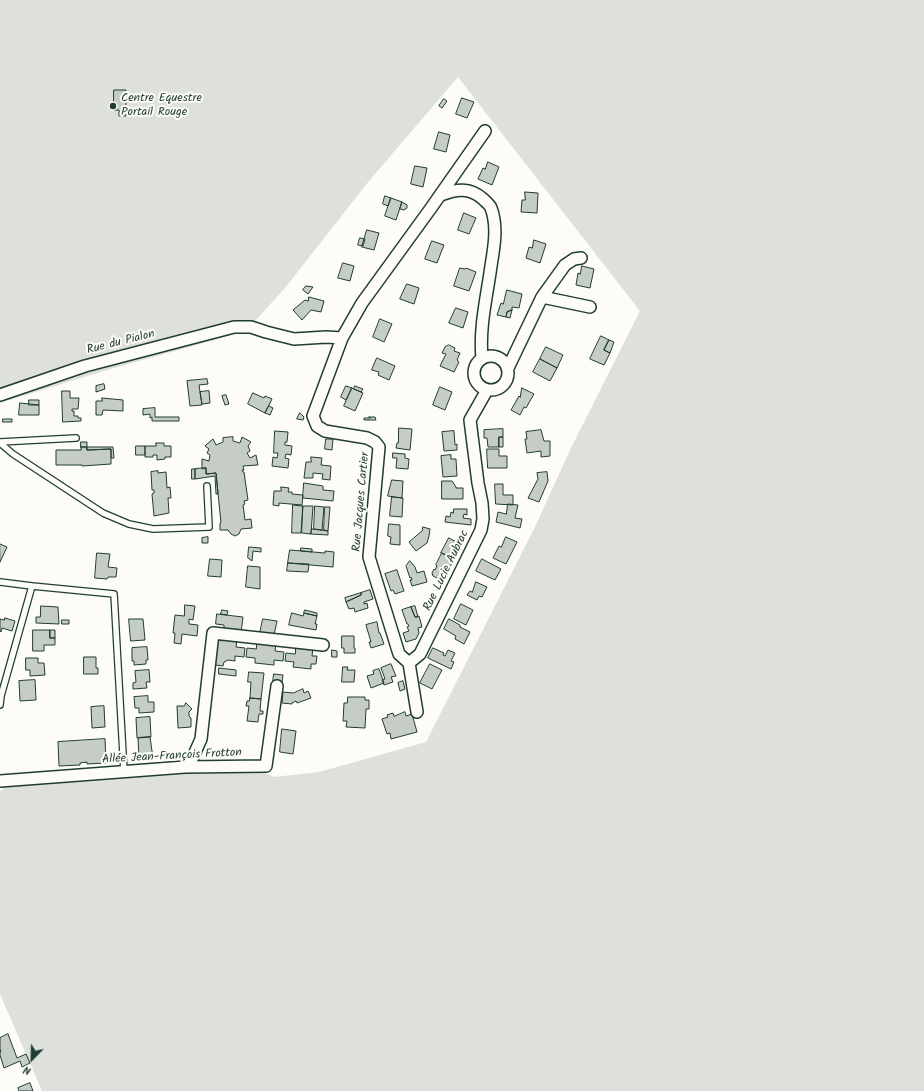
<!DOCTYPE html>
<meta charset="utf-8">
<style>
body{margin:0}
#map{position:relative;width:924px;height:1091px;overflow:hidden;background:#fdfcf7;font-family:Kalam,sans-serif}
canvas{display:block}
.north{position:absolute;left:12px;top:1039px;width:40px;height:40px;-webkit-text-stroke:3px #fdfcf7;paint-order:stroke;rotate:203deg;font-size:11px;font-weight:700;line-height:16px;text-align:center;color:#1f3d34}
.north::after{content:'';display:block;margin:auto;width:14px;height:18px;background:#1f3d34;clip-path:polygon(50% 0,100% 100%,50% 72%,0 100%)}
</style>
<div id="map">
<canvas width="924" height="1091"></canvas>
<div class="north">N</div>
</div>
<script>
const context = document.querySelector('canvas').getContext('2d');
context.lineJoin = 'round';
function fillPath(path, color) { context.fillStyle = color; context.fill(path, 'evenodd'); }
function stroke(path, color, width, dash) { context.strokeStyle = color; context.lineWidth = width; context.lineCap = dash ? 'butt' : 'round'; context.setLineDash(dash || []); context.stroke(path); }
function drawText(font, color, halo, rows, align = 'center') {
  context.font = font + ' Kalam,sans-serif'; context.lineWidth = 4; context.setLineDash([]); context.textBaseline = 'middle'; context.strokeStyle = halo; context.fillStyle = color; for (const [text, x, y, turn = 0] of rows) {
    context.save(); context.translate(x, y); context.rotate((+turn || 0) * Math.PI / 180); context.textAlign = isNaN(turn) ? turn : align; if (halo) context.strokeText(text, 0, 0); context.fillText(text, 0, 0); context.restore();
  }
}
const green = new Path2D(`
 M0,0H924V1091H42L0,994V791L3,789V787L21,783L171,774L242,773L261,771L274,777L319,772L426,742L534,529L571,448L640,311L458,77L369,181L285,288L246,331L104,371L0,403Z`);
const building = new Path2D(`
 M114,90H126V116H119V110H114Z
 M462,98L474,102L467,118L456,114Z
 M444,99L447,101L442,108L439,106Z
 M439,132L450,135L446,152L434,149Z
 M488,162L499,167L492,185L478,179L483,168L485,169Z
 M415,166L427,168L423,187L411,184Z
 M525,192L538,193L537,213L521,212L522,200H525Z
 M385,196L391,198L388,206L383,204Z
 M391,198L402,202L396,220L385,216Z
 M402,202L407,205V208L404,210L400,209Z
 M464,213L476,218L469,234L458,230Z
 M367,230L379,233L374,250L362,247Z
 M360,238L365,239L363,246L358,245Z
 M534,240L546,244L540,263L526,258L529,247L532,248Z
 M432,241L444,245L437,263L425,259Z
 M343,263L354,266L350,281L338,278Z
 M582,266L594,269L590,288L576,285L578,273L580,274Z
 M460,268L465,269L466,268L476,272L469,291L454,286Z
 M407,284L419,288L414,304L400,299Z
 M306,286L313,287L308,294L303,290Z
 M507,290L522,294L519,308L512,307V310L507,312L506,317L497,315L501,303L503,304Z
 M309,297L324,301L321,312L311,310L302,320L293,310L305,300L308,301Z
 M456,308L468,312L463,328L449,323Z
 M512,310L510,318L506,317L507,312Z
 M380,319L392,324L384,342L373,337Z
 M601,336L609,340L604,350L610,353L604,365L590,359Z
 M609,340L614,342L610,353L604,350Z
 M449,345L455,348L454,351L460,353L457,360L459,362L454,372L440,366L446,354L442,353L445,347Z
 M546,347L563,355L557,368L540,359Z
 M377,358L395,366L389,380L378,375L379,372L372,370Z
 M540,359L557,368L550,381L533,372Z
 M207,379L208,384L199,385L202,405L190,406L187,381Z
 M104,384L105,389L96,392V386Z
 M346,386L352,388L346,400L341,397Z
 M355,386L363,389L361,392L354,389Z
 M440,387L452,392L445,410L433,405Z
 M352,388L363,393L355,411L344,406Z
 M522,388L534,394L526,408L524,407L520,415L511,410L519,396L520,397Z
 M62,391H70V398H79L78,409H72V411H74V416H78V418H81V421L63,422Z
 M209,391L210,403L202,404L200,392Z
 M253,393L264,398L265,396L272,399L265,413L248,404Z
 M226,395L229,404L225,405L222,396Z
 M102,398L123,400V411L103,410L102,415H96V401H102Z
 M29,400H39V405H29Z
 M20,403L39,405V415H19Z
 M269,406L273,408L270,415L265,413Z
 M155,408V417H179V421H152V417L150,418V414L143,415V409Z
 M300,413L304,417L303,420L297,419Z
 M369,417H375L376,420H364V418H370Z
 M3,419H12V422H3Z
 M399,428L412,429L410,450L396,448L397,443H398Z
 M503,429V437H499V447H488L487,438H484V430Z
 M541,430L544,441H550V456L541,457V451L527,453L525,439H527L526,432Z
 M275,431L288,432L287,442H285V445L292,446L291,455L286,454L285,458L289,459L288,468L272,466L273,457L277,458L278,453H274Z
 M454,431L455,445L457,444V450L444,451L442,432Z
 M233,437V441L240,443L242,437L251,442L248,446L250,451L247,453L250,458L256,455L258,465L243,466L244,470H242L243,472H244L248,500L244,501L245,504L243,505L245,520L251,519L252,528L241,529L239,534L235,536L231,534L228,530H220V523H221L216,473L206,474V468L202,469V459L209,461L210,455L207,453L209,449L205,446L207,444L213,439L216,445L223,442V438Z
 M499,437H503V447H499Z
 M326,439H333L332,450L325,449Z
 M81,442H87V447H81Z
 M156,443H164V446H171V457H165V459L157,460V455H153V457H145V446H156Z
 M136,446H145V455H136Z
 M81,447H87V450L111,449V464L82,466V465H56V450H81Z
 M87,447H113L114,458H111V449L87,450Z
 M487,449H499V456H507V468H488Z
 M393,453L405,454V458L409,459L408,469L396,468L397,458H393Z
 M451,455V459H456L457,476L443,477L441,456Z
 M311,457L322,458L321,465L331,466L330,480L322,479L323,474L313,473V478H304L306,462H311Z
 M206,468V474L216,473L218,494H216L215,476L195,479V469Z
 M192,469H195V479H192Z
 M158,471V473L166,472L167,488L170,487L171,498H168L169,513L154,516L152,494L154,493V490H152L151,472Z
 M547,472L548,481L539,502L528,498L538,479L537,473Z
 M392,480L403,481L402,498L388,496Z
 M442,481H452L456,487V488H463V499H442Z
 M304,483L323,486V490L334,491L333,501L303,498Z
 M495,484H503V495H513V505L496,504Z
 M281,487L289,488L288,492H292V494L303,495L302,505L279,503V506L273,505L274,491H281Z
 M392,497L403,498L402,517L390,516Z
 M508,504L518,505L515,518L522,519L520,528L496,522L498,512L506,514Z
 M293,505L303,506L301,533H292Z
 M303,506H313L311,534L302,533Z
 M315,506L324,507L322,530L314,529Z
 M325,507H330L328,531L324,530Z
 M454,509H467V515L464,514L463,518L471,519V525L445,522L446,516L450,517L451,512L453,513Z
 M389,524L400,525V545L390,544L391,537L388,536Z
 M423,527L430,529L429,536L427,543L416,551L409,542L422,531Z
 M312,529L328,531V535L311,534Z
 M208,537V543H202V538Z
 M506,537L517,542L506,564L493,558L499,546L501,547Z
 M449,538L460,544L454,559L441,553Z
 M0,544L7,547L0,562Z
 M249,547L261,548V552L253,551L252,561L248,558Z
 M301,548L312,549V552L301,551Z
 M290,550L325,553V551L334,552L333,567L288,563Z
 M97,553L110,554L108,567L117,568L116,577H108L107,579L95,578Z
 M442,553L454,559L450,567L448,566L444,574L446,575L443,581L433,576L432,573L434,569L435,570L437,566L436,565Z
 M210,559L222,560L221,577L208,576Z
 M482,559L501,569L495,580L476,571Z
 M410,561L415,567L417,573L424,571L427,582L412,586L410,580H412L411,577L410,578L406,566Z
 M288,563L309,564L308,572L287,571Z
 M248,566L260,567V589L246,587Z
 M397,570L404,591L395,594L393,590L391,591L385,574Z
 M476,582L487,587L482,597L479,596L477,600L467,595L470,591L472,592Z
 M370,590L373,599L364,602V604L367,603L368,608L355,612L354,608L349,609L346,602L361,595V593Z
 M361,593V595L346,602L345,598Z
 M461,604L473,610L466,625L454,619Z
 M185,605L195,606L193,620L189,619V624L198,625L197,636L182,634L181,644L174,643L175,633H173L175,615L184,616Z
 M41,606L58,607L59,624L36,623V617H40Z
 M415,606L418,617H415L411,607Z
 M411,607L415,617L419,616L422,627L418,628L419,633L416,639L406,642L403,633L409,631L407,627L409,626L408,624H407L402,610Z
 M222,610L228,611L227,615L221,614Z
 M305,610L317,613V616L304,613Z
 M292,613L303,616L304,613L317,616L315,624H317L316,630L289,625Z
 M217,614L243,617L241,633L224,629V625L216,624Z
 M5,618L15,621L12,631L2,628L1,632L0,631V619L4,620Z
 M129,619H143L145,640L131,641Z
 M263,619L277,621L274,635L260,633Z
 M449,619L460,625V627L470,632L464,644L455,639L456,636L444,629Z
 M62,620H69V624H62Z
 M377,622L379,633H380L384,644L371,648L369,642H371L366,625Z
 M33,630H50V638H55V645H44V651H33Z
 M50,630H55V638H50Z
 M342,636H354V648H355V653H344V648H342Z
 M220,638L237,640L236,647L245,648L244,657L235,656V661L228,660L224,662L223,666L215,665L218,639Z
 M257,642L276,644L275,651L284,652L283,661L274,660V665L255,663V658L246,657L247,648L256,649Z
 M296,646L313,648L312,656H317L316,664H311V669L293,667L294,662L285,661L286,653L295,654Z
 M147,647L148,660H146V664L134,665V661H132V648Z
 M433,648L444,653L443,655L445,656L448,650L455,653L451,661L454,662L451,669L428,658Z
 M332,650L337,651V657H332Z
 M84,657H96V668H98V674H84Z
 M26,658H38V663H44L45,675L30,676V670H26Z
 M391,664L396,676L391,677L393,682L384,685L382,680L385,679L381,668Z
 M430,664L442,670L432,689L420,683Z
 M343,667H348L347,670H355L354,682H342Z
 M219,668L236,670V676L219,674Z
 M379,669L384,683L371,688L367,676L374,674L373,671Z
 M149,670L150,682H146L147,688L133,689V683L136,682L135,671Z
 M249,672L264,673L261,699L250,698L251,682H248Z
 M274,674L283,675L282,683L273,682Z
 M35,680L36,700L20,701L19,681Z
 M403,681L405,689L400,691L398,683Z
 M303,689L304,693L308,691L311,698L297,703L296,701L292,703V704L282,703L283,692L293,693Z
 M148,696V702H154V712L139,713V708H135L134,697Z
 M348,697H365V700H369V709H366L365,728L346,727L347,721H343L344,703H347Z
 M250,698L261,699L260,711H263V714H259L258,722L247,721L249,706H246L247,701H249Z
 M186,703L192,709L189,712V716L191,718V727L178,728L177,706H184Z
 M104,706L105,727L92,728L91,707Z
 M405,712L406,716L412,714L417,732L391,739L390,733L387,734L382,719L388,717L387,715L393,713L394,716Z
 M150,717L151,737L137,738L136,718Z
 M282,729L296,731L293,754L280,752Z
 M150,737L153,758L139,759L138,738Z
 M105,739L106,763L87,764V762L80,763V765L59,766L58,742Z
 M8,1034L17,1058L26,1054L30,1063L22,1067L20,1061L4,1068L0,1055V1052H1L0,1049V1038Z
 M30,1083L33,1091H19L18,1088Z`);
const lane = new Path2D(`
 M0,442L76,438
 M0,443L13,454L103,513L129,524L153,529L209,527L207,486
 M0,582L32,586
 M0,705L1,696L32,586L114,594L124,772`);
const street = new Path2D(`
 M441,195C456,189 470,187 483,199C486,202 490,205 491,208C498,226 494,248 491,266C487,296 479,327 482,358
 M542,297L590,307
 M342,338L313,416L317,426L325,431L367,438L375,442L379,447L369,557L399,654L409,663L417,712
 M474 373a17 17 0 1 1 34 0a17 17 0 1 1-34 0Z
 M508,368L542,297L565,265L574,259L581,258
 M0,395L85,366L234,327H251L266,332L294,339L326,337L342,338L362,303L431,208L485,131
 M409,663L420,654L481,530L483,519L482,503L478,483L470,420L487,390
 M185,767L193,757L201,739L213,633L323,645
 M0,781L185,767L266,766L277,686`);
const markers = [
 [113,106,4,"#1f3d34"]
];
const poiNames = [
 ["Centre Equestre",121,99],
 ["Portail Rouge",121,113]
];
const streetNames = [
 ["Rue du Pialon",121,343,-14],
 ["Rue Jacques Cartier",362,502,-85],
 ["Rue Lucie Aubrac",447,571,-64],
 ["Allée Jean-François Frotton",172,757,-3]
];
fillPath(green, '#dde0db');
fillPath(building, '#c6cdc7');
stroke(building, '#1f3d34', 1);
stroke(lane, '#1f3d34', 8);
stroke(street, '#1f3d34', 14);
stroke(lane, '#fdfcf7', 5.5);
stroke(street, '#fdfcf7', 11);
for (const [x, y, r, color] of markers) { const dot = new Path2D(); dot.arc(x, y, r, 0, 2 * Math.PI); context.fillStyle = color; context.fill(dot); stroke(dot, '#fdfcf7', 1.5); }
drawText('12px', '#1f3d34', '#fdfcf7', poiNames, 'left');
drawText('12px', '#1f3d34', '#fdfcf7', streetNames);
</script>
